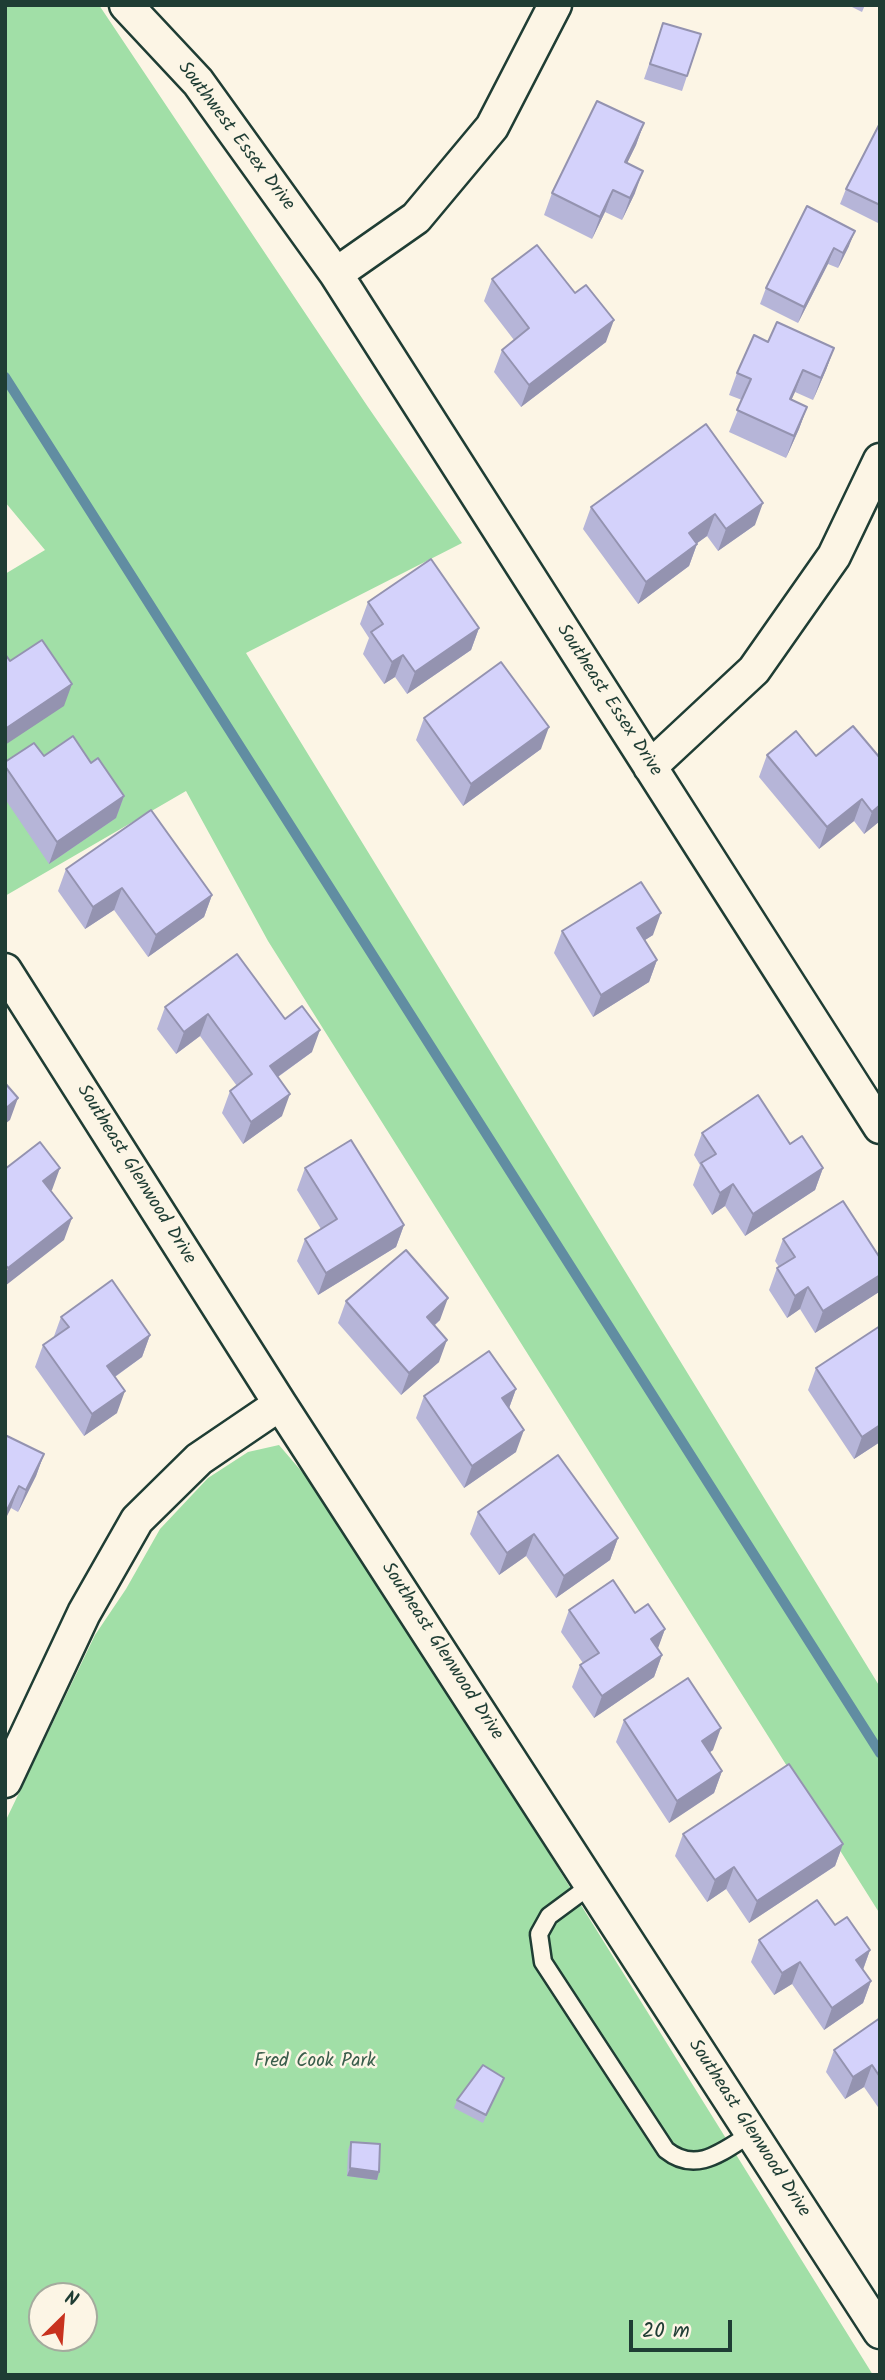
<!DOCTYPE html>
<style>
body{margin:0}
#map{position:relative;width:885px;height:2380px;overflow:hidden;background:#fcf5e5;font-family:Kalam,sans-serif}
canvas{display:block}
.frame{position:absolute;inset:0;border:7px solid #1f3d34;pointer-events:none}
.north{position:absolute;left:28px;top:2282px;width:70px;height:70px;box-sizing:border-box;background:#fcf5e5;border:2px solid #a4ab9e;border-radius:50%;rotate:25deg;font-size:19px;font-weight:700;line-height:28px;text-align:center;color:#1f3d34}
.north::after{content:'';display:block;margin:auto;width:24px;height:32px;background:#c8321e;clip-path:polygon(50% 0,100% 100%,50% 72%,0 100%)}
.scale{position:absolute;left:629px;top:2320px;width:103px;height:32px;box-sizing:border-box;border:4px solid #1f3d34;border-top:0;padding-left:9px;font-size:21px;line-height:24px;white-space:nowrap;color:#1f3d34;-webkit-text-stroke:5px #fcf5e5;paint-order:stroke}
</style>
<div id="map">
<canvas width="885" height="2380"></canvas>
<div class="frame"></div>
<div class="north">N</div>
<div class="scale">20 m</div>
</div>
<script>
const context = document.querySelector('canvas').getContext('2d');
context.lineJoin = 'round';
function fillPath(path, color) { context.fillStyle = color; context.fill(path, 'evenodd'); }
function stroke(path, color, width, dash) { context.strokeStyle = color; context.lineWidth = width; context.lineCap = dash ? 'butt' : 'round'; context.setLineDash(dash || []); context.stroke(path); }
function drawText(font, color, halo, rows, align = 'center') {
  context.font = font + ' Kalam,sans-serif'; context.lineWidth = 5; context.setLineDash([]); context.textBaseline = 'middle'; context.strokeStyle = halo; context.fillStyle = color; for (const [text, x, y, turn = 0] of rows) {
    context.save(); context.translate(x, y); context.rotate((+turn || 0) * Math.PI / 180); context.textAlign = isNaN(turn) ? turn : align; if (halo) context.strokeText(text, 0, 0); context.fillText(text, 0, 0); context.restore();
  }
}
const green = new Path2D(`
 M5,5H99L368,407L462,543L246,653L880,1687V1914L268,941L186,791L5,896V574L45,550L5,502Z
 M279,1445L338,1514L873,2375H5V1822L95,1635L126,1589L160,1529L208,1478L248,1452ZM42,2296H84V2338H42Z`);
const stream = new Path2D(`
 M5,377L880,1753`);
const lane = new Path2D(`
 M591,1885L549,1916L539,1934L543,1962L666,2150C697,2175 724,2150 752,2133`);
const street = new Path2D(`
 M126,5L198,82L336,274L880,1127
 M336,274L416,218L492,127L555,5
 M650,767L754,670L834,556L880,460
 M5,970L280,1404L880,2332
 M5,1781L84,1613L137,1520L199,1459L280,1404`);
const wall = new Path2D(`
 M848,5H865L862,12Z
 M663,23L687,76L682,91L644,79Z
 M644,123L636,145L627,163L635,193L622,220L605,212L592,239L544,215L552,193Z
 M880,123V224L840,204L846,189Z
 M807,206L849,246L838,268L828,264L798,323L760,304L766,288Z
 M492,279L575,293L606,342L521,407L494,372L502,350L514,340L484,301Z
 M768,342L834,348L826,370L813,400L795,392L791,400L807,407L799,429L786,458L729,432L742,400L729,395L737,373Z
 M706,424L755,525L718,551L707,536L697,543V544L689,566L638,604L583,529L591,507Z
 M368,602L479,628L471,650L407,694L395,677L384,684L363,654L369,638L360,624Z
 M424,718L541,749L463,806L416,740Z
 M767,755L880,758V821L864,834L854,821L819,849L759,777Z
 M5,762L91,763L124,796L116,818L49,864L5,799Z
 M66,869L212,895L204,917L148,957L114,910L85,929L58,891Z
 M562,931L653,935L645,940L657,960L649,982L593,1017L554,953Z
 M165,1007L285,1019L312,1052L278,1077L282,1116L243,1144L222,1113L230,1091L237,1086L200,1036L176,1054L157,1029Z
 M702,1133L790,1144L823,1168L815,1190L745,1236L725,1206L712,1215L693,1185L700,1165L694,1155Z
 M305,1168L404,1225L396,1247L318,1295L297,1261L305,1239L321,1229L297,1190Z
 M783,1239L879,1292L815,1333L800,1309L787,1318L769,1290L777,1268L779,1267L775,1261Z
 M346,1301L440,1320L434,1326L439,1362L401,1395L338,1323Z
 M61,1317L150,1335L142,1357L115,1377L117,1413L84,1436L35,1367L43,1345L53,1339Z
 M816,1368L880,1442L854,1459L808,1390Z
 M516,1389L509,1408L516,1452L464,1488L416,1418L424,1396Z
 M5,1435L44,1454L36,1476L18,1512L11,1508Z
 M478,1512L618,1538L610,1560L556,1598L526,1556L499,1575L470,1534Z
 M569,1610L635,1613L665,1629L657,1649L662,1655L654,1677L594,1718L572,1687L580,1665L583,1663L561,1632Z
 M624,1720L713,1750L709,1753L722,1771L714,1793L669,1823L616,1742Z
 M683,1834L843,1844L835,1866L749,1923L726,1889L707,1902L675,1856Z
 M835,1925L870,1950L863,1970L871,1981L863,2003L824,2030L792,1984L774,1995L751,1962L759,1940Z
 M880,2018V2110L864,2087L845,2099L826,2072L834,2050Z
 M504,2078L483,2123L454,2108L457,2100Z
 M351,2142L379,2172L377,2180L347,2176L348,2150Z`);
const shadedWall = new Path2D(`
 M644,123L636,145L617,184L625,162Z
 M643,171L635,193L622,220L630,198Z
 M613,190L605,212L592,239L600,217Z
 M855,231L849,246L838,268L843,253Z
 M834,248L828,264L798,323L804,307Z
 M614,320L606,342L521,407L529,385Z
 M834,348L826,370L813,400L821,378Z
 M803,370L795,392L782,421L790,399Z
 M807,407L799,429L786,458L794,436Z
 M763,503L755,525L718,551L726,529Z
 M715,514L707,536L681,555L689,533Z
 M697,544L689,566L638,604L646,582Z
 M479,628L471,650L407,694L415,672Z
 M403,655L395,677L384,684L392,662Z
 M72,684L64,706L5,745V729Z
 M549,727L541,749L463,806L471,784Z
 M124,796L116,818L49,864L57,842Z
 M862,799L854,821L819,849L827,827Z
 M880,805V821L864,834L872,812Z
 M122,888L114,910L85,929L93,907Z
 M212,895L204,917L148,957L156,935Z
 M661,913L653,935L629,950L637,928Z
 M657,960L649,982L593,1017L601,995Z
 M208,1014L200,1036L176,1054L184,1032Z
 M320,1030L312,1052L262,1088L270,1066Z
 M290,1094L282,1116L243,1144L251,1122Z
 M18,1098L10,1120L5,1124V1109Z
 M60,1168L52,1190L35,1203L43,1181Z
 M823,1168L815,1190L745,1236L753,1214Z
 M733,1184L725,1206L712,1215L720,1193Z
 M72,1218L64,1240L5,1286V1275L8,1268Z
 M404,1225L396,1247L318,1295L326,1273Z
 M880,1275L879,1292L815,1333L823,1311Z
 M808,1287L800,1309L787,1318L795,1296Z
 M448,1298L440,1320L419,1339L427,1317Z
 M150,1335L142,1357L99,1388L107,1366Z
 M447,1340L439,1362L401,1395L409,1373Z
 M516,1389L508,1411L502,1398Z
 M125,1391L117,1413L84,1436L92,1414Z
 M880,1425V1442L854,1459L862,1437Z
 M524,1430L516,1452L464,1488L472,1466Z
 M44,1454L36,1476L18,1512L26,1490Z
 M19,1486L11,1508L5,1520V1514Z
 M534,1534L526,1556L499,1575L507,1553Z
 M618,1538L610,1560L556,1598L564,1576Z
 M665,1629L657,1651L651,1639Z
 M662,1655L654,1677L594,1718L602,1696Z
 M721,1728L713,1750L694,1763L702,1741Z
 M722,1771L714,1793L669,1823L677,1801Z
 M843,1844L835,1866L749,1923L757,1901Z
 M734,1867L726,1889L707,1902L715,1880Z
 M870,1950L862,1972L856,1960Z
 M800,1962L792,1984L774,1995L782,1973Z
 M871,1981L863,2003L824,2030L832,2008Z
 M872,2065L864,2087L845,2099L853,2077Z
 M350,2168L379,2172L377,2180L347,2176Z`);
const building = new Path2D(`
 M663,23L701,34L687,76L650,64Z
 M597,101L644,123L625,162L643,171L630,198L613,190L600,217L552,193Z
 M880,123V205L846,189Z
 M807,206L855,231L843,253L834,248L804,307L766,288Z
 M537,245L575,293L586,285L614,320L529,385L502,350L529,328L492,279Z
 M777,322L834,348L821,378L803,370L790,399L807,407L794,436L737,410L751,379L737,373L754,335L768,342Z
 M706,424L763,503L726,529L715,514L689,533L697,544L646,582L591,507Z
 M431,559L479,628L415,672L403,655L392,662L371,632L383,624L368,602Z
 M42,640L72,684L5,729V654L10,661Z
 M501,662L549,727L471,784L424,718Z
 M853,726L880,758V805L872,812L862,799L827,827L767,755L796,731L816,756Z
 M73,736L91,763L98,758L124,796L57,842L5,766V762L34,743L44,756Z
 M151,810L212,895L156,935L122,888L93,907L66,869Z
 M641,882L661,913L637,928L657,960L601,995L562,931Z
 M237,954L285,1019L302,1006L320,1030L270,1066L290,1094L251,1122L230,1091L252,1074L208,1014L184,1032L165,1007Z
 M5,1083L18,1098L5,1109Z
 M758,1095L790,1144L802,1136L823,1168L753,1214L733,1184L720,1193L701,1163L716,1154L702,1133Z
 M351,1140L404,1225L326,1273L305,1239L337,1219L305,1168Z
 M40,1142L60,1168L43,1181L72,1218L8,1268L5,1265V1169Z
 M843,1201L880,1258V1275L823,1311L808,1287L795,1296L777,1268L795,1257L783,1239Z
 M406,1250L448,1298L427,1317L447,1340L409,1373L346,1301Z
 M112,1280L150,1335L107,1366L125,1391L92,1414L43,1345L69,1327L61,1317Z
 M880,1326V1425L862,1437L816,1368Z
 M489,1351L516,1389L502,1398L524,1430L472,1466L424,1396Z
 M5,1435L44,1454L26,1490L19,1486L5,1514Z
 M558,1455L618,1538L564,1576L534,1534L507,1553L478,1512Z
 M613,1580L635,1613L648,1604L665,1629L651,1639L662,1655L602,1696L580,1665L599,1653L569,1610Z
 M688,1678L721,1728L702,1741L722,1771L677,1801L624,1720Z
 M789,1764L843,1844L757,1901L734,1867L715,1880L683,1834Z
 M817,1900L835,1925L847,1917L870,1950L856,1960L871,1981L832,2008L800,1962L782,1973L759,1940Z
 M880,2018V2077L872,2065L853,2077L834,2050Z
 M483,2065L504,2078L486,2115L457,2100Z
 M351,2142L380,2144L379,2172L350,2168Z`);
const streetNames = [
 ["Southwest Essex Drive",235,137,53],
 ["Southeast Essex Drive",608,701,57],
 ["Southeast Glenwood Drive",135,1175,58],
 ["Southeast Glenwood Drive",441,1652,57],
 ["Southeast Glenwood Drive",748,2129,57]
];
const parkNames = [
 ["Fred Cook Park",315,2063]
];
fillPath(green, '#a1dfa7');
stroke(stream, '#618da2', 10);
stroke(lane, '#1f3d34', 21);
stroke(street, '#1f3d34', 37);
stroke(lane, '#fcf5e5', 16);
stroke(street, '#fcf5e5', 32);
fillPath(wall, '#b6b5d8');
fillPath(shadedWall, '#9493b0');
fillPath(building, '#d4d2fb');
stroke(building, '#9493b0', 2);
drawText('19px', '#1f3d34', '#fcf5e5', streetNames);
drawText('19px', '#395d4b', '#fcf5e5', parkNames);
</script>
